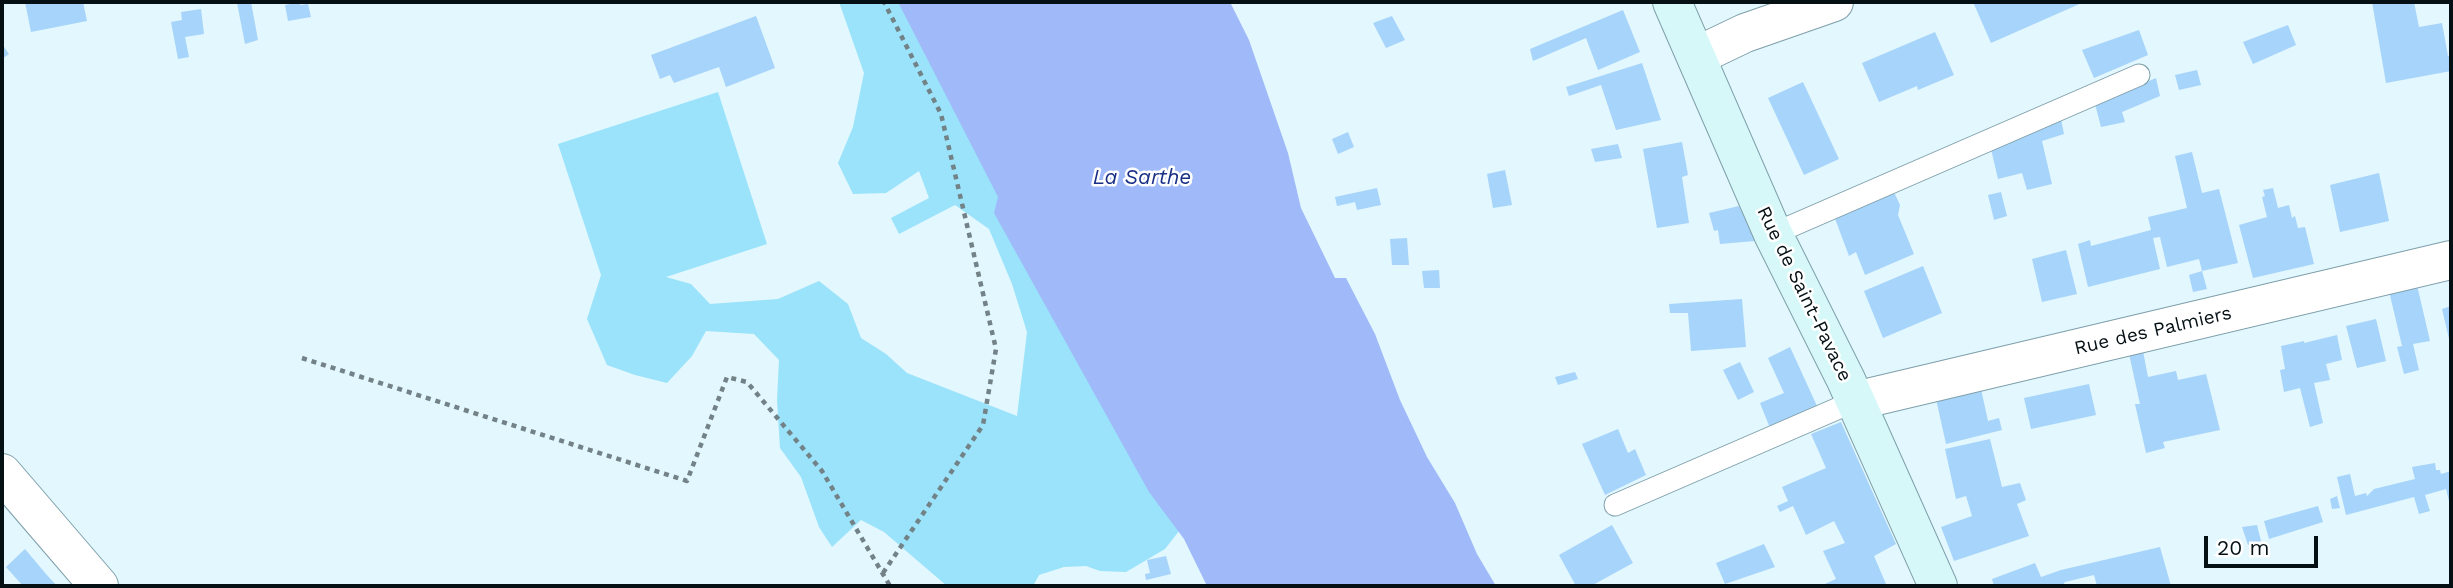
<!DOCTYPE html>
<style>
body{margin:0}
#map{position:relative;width:2453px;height:588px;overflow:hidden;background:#e2f7fe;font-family:"Work Sans",sans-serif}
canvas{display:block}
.frame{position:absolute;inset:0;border:4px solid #051014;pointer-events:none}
.scale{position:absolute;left:2204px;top:536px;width:114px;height:32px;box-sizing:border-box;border:4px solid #051014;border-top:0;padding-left:9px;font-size:21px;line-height:24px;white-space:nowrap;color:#051014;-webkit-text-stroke:5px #fff;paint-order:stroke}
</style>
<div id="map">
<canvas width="2453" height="588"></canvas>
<div class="frame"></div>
<div class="scale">20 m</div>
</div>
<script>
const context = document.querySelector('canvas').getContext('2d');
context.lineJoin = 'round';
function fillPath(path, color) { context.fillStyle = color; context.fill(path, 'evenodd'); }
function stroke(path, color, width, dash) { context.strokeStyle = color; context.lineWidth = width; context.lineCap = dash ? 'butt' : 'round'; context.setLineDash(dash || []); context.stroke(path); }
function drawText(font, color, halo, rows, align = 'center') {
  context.font = font + ' "Work Sans",sans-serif'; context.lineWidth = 5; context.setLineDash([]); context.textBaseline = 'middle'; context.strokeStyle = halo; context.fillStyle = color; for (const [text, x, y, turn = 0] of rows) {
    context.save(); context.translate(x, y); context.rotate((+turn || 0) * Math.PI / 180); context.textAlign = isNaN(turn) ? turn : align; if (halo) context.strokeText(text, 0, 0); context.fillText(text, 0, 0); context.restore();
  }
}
const green = new Path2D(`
 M839,2H983L1197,508L1165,549L1126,572L1100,571L1086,566L1064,567L1039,575L1033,586H947L884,532L861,520L832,547L819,527L801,477L780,448L777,400L779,360L754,334L706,331L692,356L667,383L635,375L607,365L587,319L601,275L558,144L718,92L767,244L666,277L691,284L710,304L778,299L819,281L848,304L861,338L886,354L907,373L1017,416L1027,332L1012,284L989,229L955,205L899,234L891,218L929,198L919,171L886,193L853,194L838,163L853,127L864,73Z`);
const water = new Path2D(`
 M898,2H1230L1249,40L1288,153L1301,208L1335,278H1346L1375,334L1400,400L1427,457L1455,503L1477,554L1496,586H1207L1184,539L1149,492L994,213L998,197Z`);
const building = new Path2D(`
 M25,2H83L87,21L31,32Z
 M243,2H251L258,40L245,44L237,3Z
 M300,2V5L308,4L311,17L288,21L285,5Z
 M1973,2H2084L1991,43Z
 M2372,2H2414L2419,27L2442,23L2448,56L2451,55V71L2386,83Z
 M201,9L204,34L185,37L189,57L178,59L171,22L182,20L181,12Z
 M1623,10L1640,52L1598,70L1586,38L1533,61L1530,49Z
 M756,16L775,68L726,87L719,67L674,83L670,75L660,79L651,55Z
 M1392,16L1405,40L1386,48L1373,23Z
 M2288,25L2296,45L2253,64L2243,42Z
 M2139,30L2148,55L2094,78L2082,50Z
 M1935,32L1954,75L1918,90L1917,86L1879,102L1862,63Z
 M2,44L9,54L2,59Z
 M1642,63L1661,120L1616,130L1601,85L1569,96L1566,87Z
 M2197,70L2201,85L2179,90L2175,75Z
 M2156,78L2160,96L2122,112L2125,122L2101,127L2095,104Z
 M1803,82L1839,159L1804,175L1768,98Z
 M2061,119L2064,134L2042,141L2052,184L2027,190L2022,173L1998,179L1991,149Z
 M1348,132L1354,147L1338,154L1332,139Z
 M1682,142L1688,175L1682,177L1689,223L1657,228L1643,149Z
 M1618,144L1622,158L1595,162L1591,149Z
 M2192,152L2202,193L2219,189L2238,263L2202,271L2199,259L2167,267L2160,237L2153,238L2160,269L2088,287L2078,244L2090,240L2091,246L2151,230L2148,217L2187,208L2175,156Z
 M1505,170L1512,205L1493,208L1487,174Z
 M2379,173L2389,221L2340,232L2330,185Z
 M1377,188L1381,205L1357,210L1355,202L1337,206L1335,197Z
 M2273,188L2278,208L2289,205L2292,218L2295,216L2298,228L2305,227L2314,264L2253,278L2239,225L2267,217L2262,197L2265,196L2263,190Z
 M1893,190L1900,205L1898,215L1914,254L1865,275L1856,252L1849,256L1834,216Z
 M2001,192L2007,216L1994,220L1988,195Z
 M1739,206L1755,241L1720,244L1718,230L1714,231L1709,213Z
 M1407,238L1409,265H1392L1390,239Z
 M2066,250L2077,294L2042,302L2032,259Z
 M1923,266L1942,313L1883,338L1864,291Z
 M1439,270L1440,288H1424L1422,271Z
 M2202,271L2207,289L2193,292L2189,275Z
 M2417,285L2430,341L2413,344L2419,370L2404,374L2397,347L2402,346L2389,291Z
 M1742,299L1746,347L1691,351L1688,313H1670L1669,304Z
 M2451,306V342L2450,343L2442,309Z
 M2376,319L2386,361L2357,368L2346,326Z
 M2337,335L2342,360L2326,364L2330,380L2314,383L2323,423L2310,427L2300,388L2284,392L2280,370L2285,369L2281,346L2304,341V343Z
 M1790,347L1817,406L1770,428L1760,403L1784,393L1768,358Z
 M2143,351L2148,377L2176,371L2178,380L2206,374L2220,430L2163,442L2165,448L2146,453L2135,404H2140L2129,354Z
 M1740,362L1754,392L1738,400L1723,370Z
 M1575,372L1578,379L1558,385L1555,377Z
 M2089,384L2096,415L2031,429L2024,398Z
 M1981,389L1988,421L1999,418L2002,430L1946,444L1936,399Z
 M1841,422L1896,544L1874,556L1886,584L1882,586H1826L1825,584L1836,579L1823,551L1845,543L1834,521L1806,535L1793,506L1780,512L1777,506L1788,501L1782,487L1826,468L1811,434Z
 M1618,429L1628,453L1635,449L1646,475L1605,495L1582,444Z
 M1990,439L2002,487L2020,483L2026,500L2017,504L2029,536L1954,561L1941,527L1972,516L1966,496L1956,499L1945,449Z
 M2435,463L2436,470H2440L2441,474L2451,471V500L2449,501L2446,489L2425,495L2430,511L2419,514L2414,497L2346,515L2337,477L2350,474L2355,496L2366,493L2367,496L2374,489L2415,479L2412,467Z
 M2337,496L2340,508L2332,509L2330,499Z
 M2318,506L2323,522L2269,539L2264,521Z
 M1612,525L1633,563L1591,586H1576L1559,555Z
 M2257,525L2261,541L2248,545L2242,527Z
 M1764,544L1775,567L1725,584L1716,563Z
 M2160,547L2171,586H2097L2094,575L2065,582L2062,586H1994L1992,579L2035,563L2041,577L2061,570Z
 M25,549L46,574L57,586H23L6,567Z
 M1166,556L1171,574L1146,580L1145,574L1150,573L1147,560Z`);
const path = new Path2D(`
 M302,358L687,481L727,377L747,382L822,471L890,586
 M883,573L983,425L996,349L941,114L884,2`);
const lane = new Path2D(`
 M1773,234L2139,75
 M1615,505L1855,401`);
const street = new Path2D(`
 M1697,56L1745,33L1834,2
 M1855,401L2451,260
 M2,473L99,586`);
const secondary = new Path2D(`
 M1672,2L1773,234L1846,380L1938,586`);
const streetNames = [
 ["Rue de Saint-Pavace",1804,294,64],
 ["Rue des Palmiers",2153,331,-13]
];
const waterNames = [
 ["La Sarthe",1142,178]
];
fillPath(green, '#9ae3fb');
fillPath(water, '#a0baf9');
fillPath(building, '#a7d4fa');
stroke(lane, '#7e9faa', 23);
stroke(street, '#7e9faa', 40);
stroke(secondary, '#7e9faa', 40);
stroke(path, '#728287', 4.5, [5, 5]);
stroke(lane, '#fff', 21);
stroke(street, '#fff', 38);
stroke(secondary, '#d7f8f8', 38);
drawText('19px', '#051014', '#fff', streetNames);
drawText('italic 21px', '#182f86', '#fff', waterNames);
</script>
